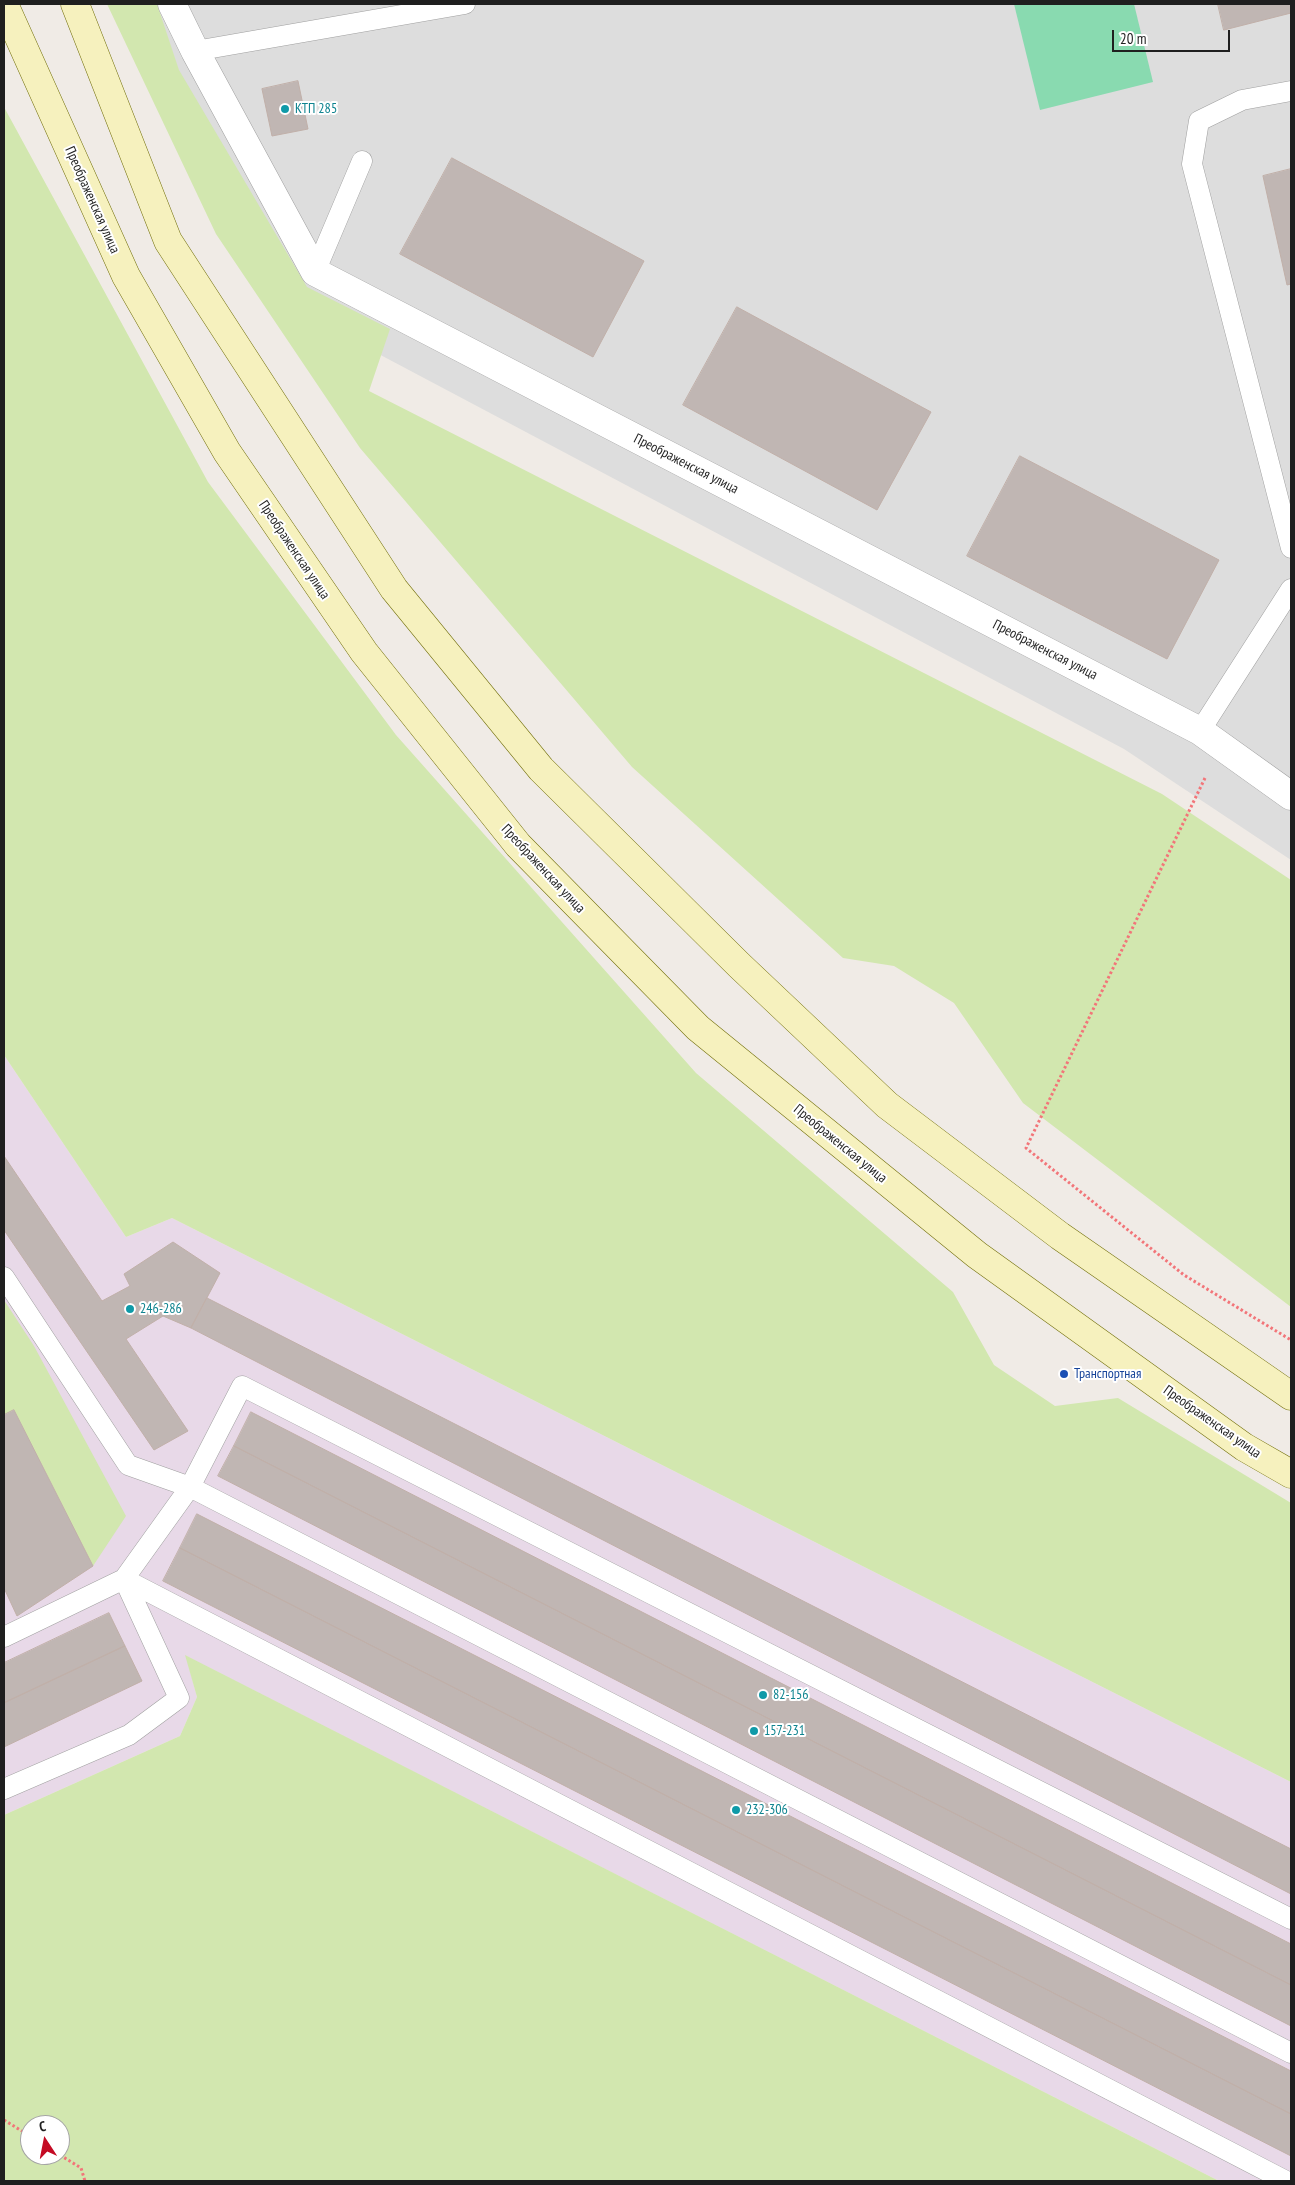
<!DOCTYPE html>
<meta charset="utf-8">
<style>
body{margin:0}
#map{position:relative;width:1295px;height:2185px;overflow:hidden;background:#f0ebe6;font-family:"PT Sans Narrow",sans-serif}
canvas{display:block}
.frame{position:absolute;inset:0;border:5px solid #1f1f1f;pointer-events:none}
.north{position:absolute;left:20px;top:2115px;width:50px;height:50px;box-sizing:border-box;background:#fff;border:1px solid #a5a5a5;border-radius:50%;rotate:349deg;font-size:14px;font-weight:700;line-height:20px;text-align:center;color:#1f1f1f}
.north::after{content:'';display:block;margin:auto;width:18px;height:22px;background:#c40b24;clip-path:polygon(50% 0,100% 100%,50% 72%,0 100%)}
.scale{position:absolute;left:1112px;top:30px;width:118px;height:22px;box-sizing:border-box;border:2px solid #1f1f1f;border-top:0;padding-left:6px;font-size:15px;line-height:18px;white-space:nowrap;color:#1f1f1f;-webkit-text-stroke:4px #fff;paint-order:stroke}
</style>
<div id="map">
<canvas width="1295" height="2185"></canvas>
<div class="frame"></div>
<div class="north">С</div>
<div class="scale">20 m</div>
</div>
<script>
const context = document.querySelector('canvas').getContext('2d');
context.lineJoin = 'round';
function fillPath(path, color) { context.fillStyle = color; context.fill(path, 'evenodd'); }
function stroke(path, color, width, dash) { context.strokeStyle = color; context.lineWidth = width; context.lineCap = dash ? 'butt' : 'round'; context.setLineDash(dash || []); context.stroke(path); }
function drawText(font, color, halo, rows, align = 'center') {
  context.font = font + ' "PT Sans Narrow",sans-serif'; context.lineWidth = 4; context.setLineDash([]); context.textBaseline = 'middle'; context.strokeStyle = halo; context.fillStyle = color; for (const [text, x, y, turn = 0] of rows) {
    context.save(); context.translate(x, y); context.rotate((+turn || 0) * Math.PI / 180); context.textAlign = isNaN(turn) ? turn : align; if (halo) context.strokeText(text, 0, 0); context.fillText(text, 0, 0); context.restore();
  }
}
const residential = new Path2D(`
 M132,4H1291V860L1124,749L290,307Z`);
const industrial = new Path2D(`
 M4,1055L126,1237L172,1218L1291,1782V2181H1219L186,1656L197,1697L180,1736L4,1815Z`);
const grass = new Path2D(`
 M107,4H157L179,70L307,287L390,329L369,391L1162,794L1291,880V1307L1023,1103L954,1003L894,966L843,958L632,767L360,448L216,234Z
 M4,107L208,482L396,735L696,1073L953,1292L994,1365L1055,1406L1118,1398L1291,1503V1782L172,1218L126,1237L4,1055Z
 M4,1300L34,1346L126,1516L93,1566L14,1410L4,1415Z
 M185,1655L1219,2181H4V1815L180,1736L197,1697ZM30,2125H60V2155H30Z`);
const pitch = new Path2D(`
 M1014,4H1134L1153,82L1040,110Z`);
const building = new Path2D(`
 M1218,4H1291V13L1224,30Z
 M298,81L308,129L272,136L262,89Z
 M452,158L644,261L593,357L400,254Z
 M1291,169V284L1287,285L1263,176Z
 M737,307L931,412L877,510L683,405Z
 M1020,456L1219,560L1167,659L967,556Z
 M4,1156L102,1301L130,1286L124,1274L173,1242L220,1273L191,1328L163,1316L126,1339L188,1431L154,1450L4,1230Z
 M207,1298L1291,1849V1894L191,1328Z
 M14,1410L93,1566L17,1616L4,1588V1415Z
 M251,1412L1291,1944V1985L234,1446Z
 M234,1446L1291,1985V2026L218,1476Z
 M197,1514L1291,2071V2114L180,1548Z
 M180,1548L1291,2114V2156L163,1581Z
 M109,1613L125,1646L4,1703V1663Z
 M125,1646L142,1681L4,1747V1703Z`);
const path = new Path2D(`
 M1205,778L1026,1148L1184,1275L1291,1340
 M4,2120L30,2136
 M60,2155L81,2168L85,2181`);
const lane = new Path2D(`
 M195,51L465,4
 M1291,91L1242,100L1199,121L1192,164L1291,548
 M315,272L362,161
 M1200,731L1291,589
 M4,1277L128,1465L190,1487L1291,2053
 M124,1579L1286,2181
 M4,1637L124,1579L190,1487L242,1386L1291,1919
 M4,1789L129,1735L179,1698L124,1579`);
const street = new Path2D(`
 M172,4L195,51L315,272L1200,731L1291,796`);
const secondary = new Path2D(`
 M4,4L126,276L227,452L364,652L518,845L698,1028L977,1255L1244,1447L1291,1474
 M75,4L168,241L394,589L541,769L739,965L887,1105L1060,1236L1291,1396`);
const markers = [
 [285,109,5,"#0f9aa8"],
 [130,1309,5,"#0f9aa8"],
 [1064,1374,5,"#1a4fb4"],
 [763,1695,5,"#0f9aa8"],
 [754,1731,5,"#0f9aa8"],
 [736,1810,5,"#0f9aa8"]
];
const cultureNames = [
 ["КТП 285",295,109],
 ["246-286",140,1309],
 ["82-156",773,1695],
 ["157-231",764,1731],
 ["232-306",746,1810]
];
const streetNames = [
 ["Преображенская улица",92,200,66],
 ["Преображенская улица",686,464,27],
 ["Преображенская улица",294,550,56],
 ["Преображенская улица",1045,650,27],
 ["Преображенская улица",543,869,47],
 ["Преображенская улица",840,1144,39],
 ["Преображенская улица",1212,1422,35]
];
const transitNames = [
 ["Транспортная",1074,1374]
];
fillPath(residential, '#ddd');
fillPath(industrial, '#e8d9e8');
fillPath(grass, '#d2e7af');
fillPath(pitch, '#89dab0');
fillPath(building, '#c0b6b3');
stroke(building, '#c1b0a9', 1);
stroke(lane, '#a0a0a0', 21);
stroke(street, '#a0a0a0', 29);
stroke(secondary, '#726f0b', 29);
stroke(path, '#f27579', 3, [2.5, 2.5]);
stroke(lane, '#fff', 20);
stroke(street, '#fff', 28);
stroke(secondary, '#f6f1be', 28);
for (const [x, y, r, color] of markers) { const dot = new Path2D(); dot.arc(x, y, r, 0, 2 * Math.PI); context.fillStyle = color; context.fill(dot); stroke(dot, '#fff', 2); }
drawText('14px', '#0d838f', '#fff', cultureNames, 'left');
drawText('14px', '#1f1f1f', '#fff', streetNames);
drawText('14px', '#164399', '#fff', transitNames, 'left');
</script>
